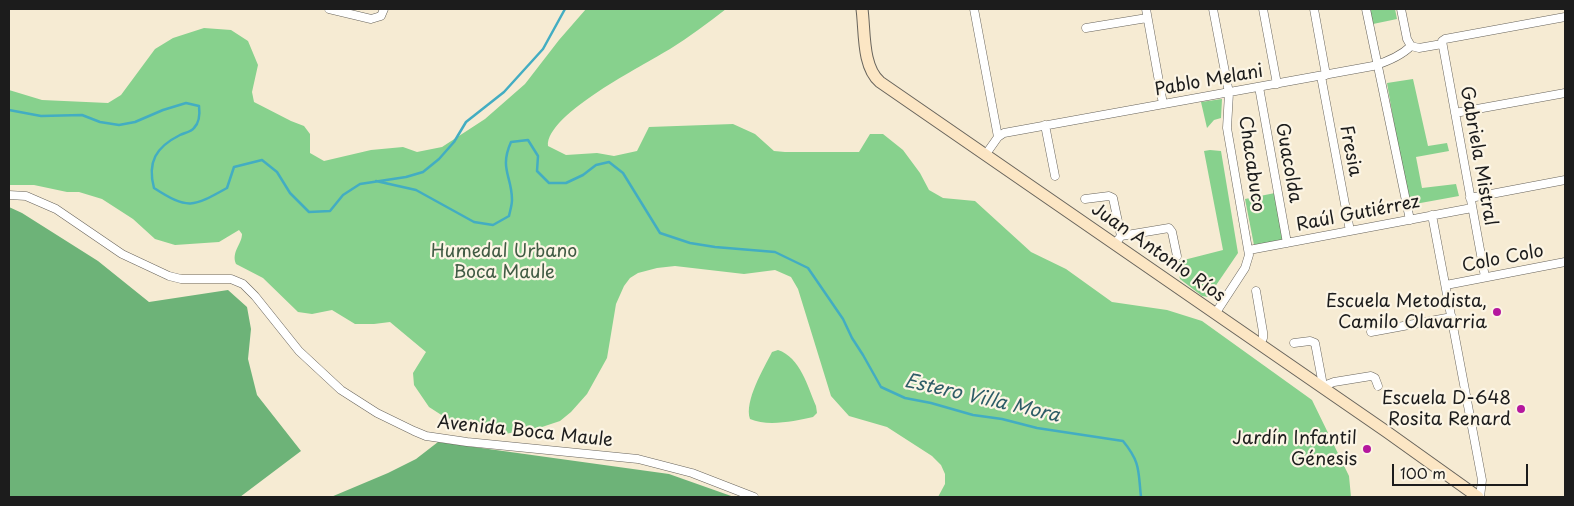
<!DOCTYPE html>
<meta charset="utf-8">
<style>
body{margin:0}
#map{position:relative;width:1574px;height:506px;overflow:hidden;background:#f6ebd3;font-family:"Playpen Sans",sans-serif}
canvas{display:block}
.frame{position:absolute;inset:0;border:10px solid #1c1c1c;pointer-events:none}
.scale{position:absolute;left:1392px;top:464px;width:136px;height:22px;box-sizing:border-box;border:2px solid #1c1c1c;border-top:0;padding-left:6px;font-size:15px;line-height:18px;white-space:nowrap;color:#1c1c1c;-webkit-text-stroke:4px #fcf5e5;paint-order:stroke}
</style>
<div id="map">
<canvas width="1574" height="506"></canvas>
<div class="frame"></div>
<div class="scale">100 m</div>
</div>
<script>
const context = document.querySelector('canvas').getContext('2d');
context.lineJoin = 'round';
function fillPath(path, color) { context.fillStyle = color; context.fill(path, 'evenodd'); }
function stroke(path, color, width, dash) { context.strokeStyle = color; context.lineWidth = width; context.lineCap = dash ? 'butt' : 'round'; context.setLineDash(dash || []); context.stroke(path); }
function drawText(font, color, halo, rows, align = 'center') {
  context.font = font + ' "Playpen Sans",sans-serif'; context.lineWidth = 4.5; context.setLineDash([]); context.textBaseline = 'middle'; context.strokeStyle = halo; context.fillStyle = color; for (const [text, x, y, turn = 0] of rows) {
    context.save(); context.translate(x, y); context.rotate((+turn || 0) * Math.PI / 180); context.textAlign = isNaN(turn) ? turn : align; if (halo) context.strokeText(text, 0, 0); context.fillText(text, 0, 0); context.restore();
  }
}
const green = new Path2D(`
 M586,9H726C708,23 689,37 670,49C644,65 546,114 548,146L566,155L597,153L614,156L637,151L649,127L733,124L755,134L774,151L785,152H859L870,134H883L903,150L920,173L929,190L943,198L975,201L1031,252L1066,269L1112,302L1167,310L1202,321L1312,400L1349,476L1351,497H938L945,484V474L941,465L932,456L887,427L849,416L831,396L798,289L791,277L775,270L744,274L675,266L657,268L638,273L630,278L624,286L616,304L607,358L587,394L571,412L560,421L542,427L505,434L460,427L429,407L414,385L413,373L426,352L390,322L374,324H355L332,310L312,314L298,312L263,278L236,264C231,252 242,244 242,234L239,230L219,242L175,245L155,239L133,219L102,199L79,192H67L34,185H9V90L42,100L108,103L121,95L155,49L173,38L204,28L231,30L248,41L258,65L252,92L254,102L291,121L304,126L310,134V153L324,161L371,150L403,147L417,152L442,147L485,119L525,84L559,40Z
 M1370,9H1395L1397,19L1373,24Z
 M1413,79L1428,146L1447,143L1449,151L1416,157L1422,188L1456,184L1459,196L1415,204L1407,199L1387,83Z
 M1222,99L1221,118L1214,120L1207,128L1201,102Z
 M1210,150L1221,151L1238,253L1208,297L1202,296L1180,279L1176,262L1223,250L1204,151Z
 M1275,193L1284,240L1254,245L1245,199Z
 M778,350C800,357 808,387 816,406L817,413L813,417C795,421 768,427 750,419C744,401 764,368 772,352Z`);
const forest = new Path2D(`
 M9,207L22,213L98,261L149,302L228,290L247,307L251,329L248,359L257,395L301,451L240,497H9Z
 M438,442L669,474L734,497H331L388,473L416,459Z`);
const stream = new Path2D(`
 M9,110L41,116L82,115L100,122L119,125L135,122L163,110L186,103L199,106C200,114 200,122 194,128C191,132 184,133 180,135C156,147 147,162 154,188C188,210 193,207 227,188L234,167L262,160L277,172L290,193L309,212L330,211L343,195L360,184L406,177L423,172L439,159L454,142L466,122L504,92L543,49L565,9
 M376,181L416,190L474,222L493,225L509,216C510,211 512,205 512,200C512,176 499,169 511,142L528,140L538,156L537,171L549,183H566L583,175L596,165L609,162L623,173L660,233L690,243L715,247L775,252L808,268L843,319L852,338L863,355L881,387L905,398L931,403L973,415L1002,419L1037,428L1123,441C1141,463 1138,471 1141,497`);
const street = new Path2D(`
 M329,9L371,19L381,16L384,9
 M974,9L998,137
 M1146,9L1163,104
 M1213,9L1229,93L1227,128L1249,255L1245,268L1215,314
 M1263,9L1277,84
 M1314,9L1326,75
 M1366,9L1410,220
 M1401,9L1407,39L1411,46
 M1086,28L1147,18
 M1411,46L1419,48L1442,44
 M1321,76L1350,231
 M1259,87L1287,243
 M1455,113L1565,93
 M1045,125L1055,176
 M986,154L998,137L1004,133L1373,66C1386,62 1401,56 1411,46
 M9,195L26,196L56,209L122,254L169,276L181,279H231L243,284L255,296L299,351L341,390L377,413L414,431L426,436L467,442L638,459L692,473L754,497
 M1470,198L1565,180
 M1085,199L1109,196L1113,198L1121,236
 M1432,215L1482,480L1480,497
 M1115,244L1121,236L1169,228L1172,232L1177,256
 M1249,250L1472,208
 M1485,277L1442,41L1445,39L1565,17
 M1446,285L1565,262
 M1256,291L1263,332V338L1260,344
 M1371,332L1452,317
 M1294,343L1310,341L1315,343L1322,380L1321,387
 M1321,387L1334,382L1371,376L1375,378L1378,386`);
const secondary = new Path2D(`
 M862,9C865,31 862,67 880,82L1387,432L1478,497`);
const markers = [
 [1497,312,5,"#b5179e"],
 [1521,409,5,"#b5179e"],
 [1367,449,5,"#b5179e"]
];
const streetNames = [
 ["Pablo Melani",1209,81,-10],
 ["Fresia",1350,151,79],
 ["Gabriela Mistral",1478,156,80],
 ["Guacolda",1288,163,80],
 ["Chacabuco",1251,164,82],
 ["Raúl Gutiérrez",1358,214,-11],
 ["Juan Antonio Ríos",1158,253,35],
 ["Colo Colo",1503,259,-11],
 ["Avenida Boca Maule",525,432,6]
];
const parkNames = [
 ["Humedal Urbano",504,252],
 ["Boca Maule",504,273]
];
const poiNames = [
 ["Escuela Metodista,",1487,302],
 ["Camilo Olavarria",1487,323],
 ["Escuela D-648",1511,399],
 ["Rosita Renard",1511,420],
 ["Jardín Infantil",1357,439],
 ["Génesis",1357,460]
];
const waterNames = [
 ["Estero Villa Mora",982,399,13]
];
fillPath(green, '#87d18d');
fillPath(forest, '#6db378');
stroke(stream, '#43adc2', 2.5);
stroke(street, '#68645c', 9);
stroke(secondary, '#68645c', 13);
stroke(street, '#fff', 8);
stroke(secondary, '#fce6c4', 11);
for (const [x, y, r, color] of markers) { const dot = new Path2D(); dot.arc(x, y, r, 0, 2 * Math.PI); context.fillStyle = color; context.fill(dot); stroke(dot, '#fcf5e5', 2); }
drawText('18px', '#1c1c1c', '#fcf5e5', streetNames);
drawText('18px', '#415b44', '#fcf5e5', parkNames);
drawText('18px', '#1c1c1c', '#fcf5e5', poiNames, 'right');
drawText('italic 19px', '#2e5d67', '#fcf5e5', waterNames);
</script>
